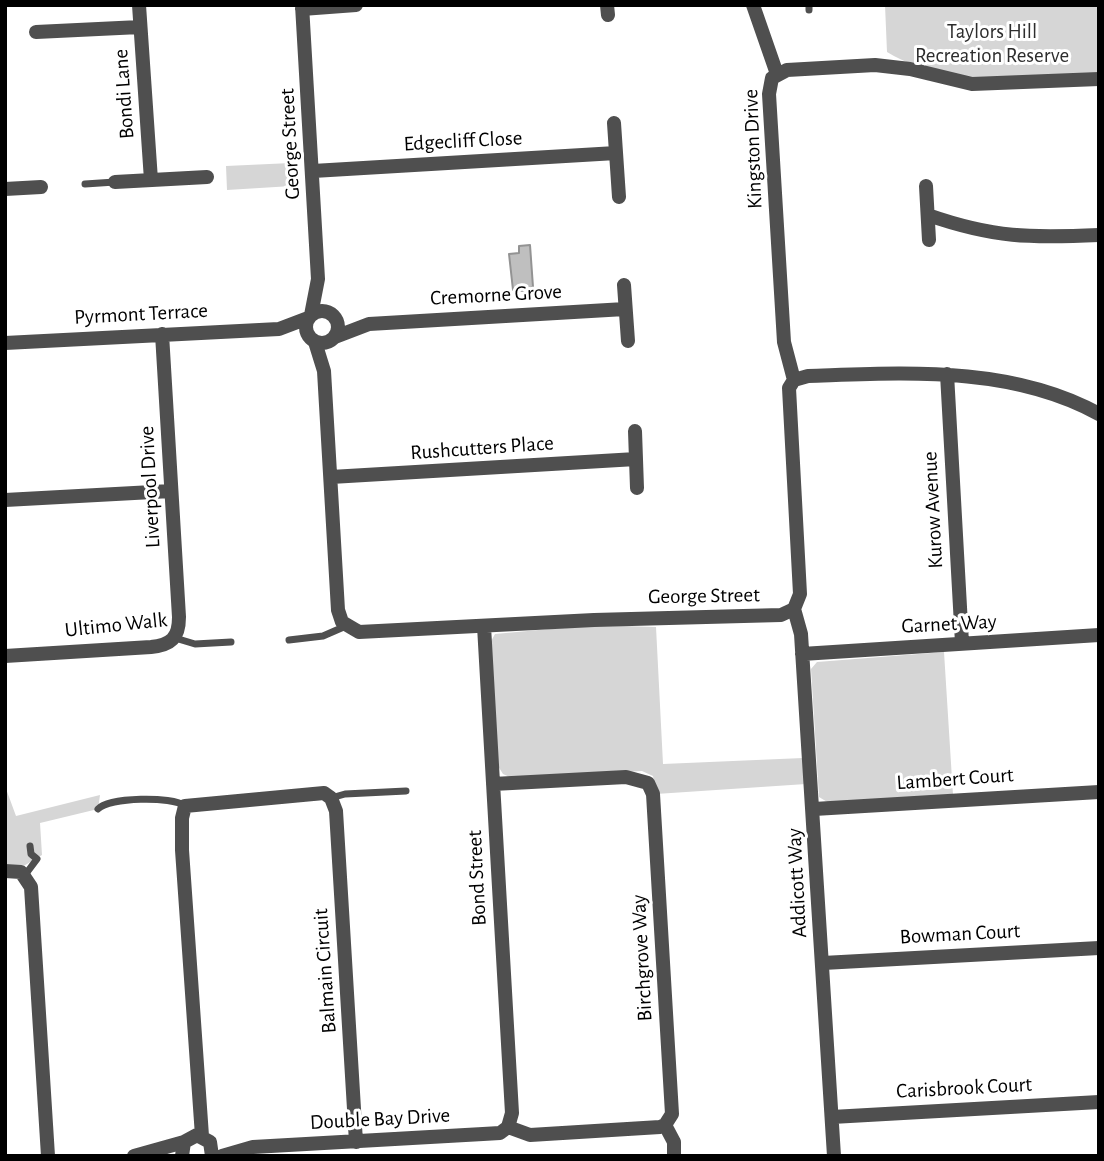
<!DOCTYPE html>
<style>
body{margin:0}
#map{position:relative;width:1104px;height:1161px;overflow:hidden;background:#fff;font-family:"Alegreya Sans",sans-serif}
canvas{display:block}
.frame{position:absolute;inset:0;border:7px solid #000;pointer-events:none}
</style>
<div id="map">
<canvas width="1104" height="1161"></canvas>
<div class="frame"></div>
</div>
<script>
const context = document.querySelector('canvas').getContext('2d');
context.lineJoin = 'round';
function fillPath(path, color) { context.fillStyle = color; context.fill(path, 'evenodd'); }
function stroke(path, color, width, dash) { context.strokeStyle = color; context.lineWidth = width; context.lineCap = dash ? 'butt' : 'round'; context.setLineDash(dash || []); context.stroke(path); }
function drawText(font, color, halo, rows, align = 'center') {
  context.font = font + ' "Alegreya Sans",sans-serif'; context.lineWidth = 6; context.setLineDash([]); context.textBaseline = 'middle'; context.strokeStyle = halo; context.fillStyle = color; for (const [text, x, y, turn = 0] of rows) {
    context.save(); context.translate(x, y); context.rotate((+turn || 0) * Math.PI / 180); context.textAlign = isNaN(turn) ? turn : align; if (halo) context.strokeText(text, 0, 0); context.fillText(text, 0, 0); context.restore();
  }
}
const green = new Path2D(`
 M885,5H1099V75C1028,80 950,90 887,52Z
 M291,163L292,186L227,190L226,166Z
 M593,625L656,627L663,764L803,758L806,784L656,794L653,776L642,771L512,778L503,774L498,766L489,645L495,634Z
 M944,652L953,795L829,803L819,797L811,669L817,662Z
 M5,786L16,816L100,795L98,809L40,823L42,855L22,867L5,868Z`);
const building = new Path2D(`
 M530,245L533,287L524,291L513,290L509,254L519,253V246Z`);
const lane = new Path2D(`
 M809,5V10
 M85,184L115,182
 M175,638L195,644L231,642
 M289,640L323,636L346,626
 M331,798L345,794L406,791
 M98,809C109,797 172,796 185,806
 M25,875L37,859L31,854L30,846`);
const street = new Path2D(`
 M139,5L151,180
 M302,5L318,279L311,315
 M607,5L608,15
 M753,5L777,74
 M302,9L356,5
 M36,32L140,27
 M614,123L619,197
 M313,171L616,153
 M115,182L207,177
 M926,186L929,240
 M5,189L41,187
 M928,215C994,238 1030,238 1099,235
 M624,285L628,341
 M306 327a16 16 0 1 1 32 0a16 16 0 1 1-32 0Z
 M335,337L369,324L625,309
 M315,342L324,371L338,610L342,622L359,632L594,620L781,615L794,609L800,594L789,388L794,380L808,376C904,373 1010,365 1099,414
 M5,343L279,329L308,318
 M947,374L962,643
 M794,380L784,342L769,94L772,78L787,70L875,65L910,69L972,84L1099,79
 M635,431L637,488
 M331,477L636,459
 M5,500L171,491
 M794,609L801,634L834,1156
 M484,626L512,1113L508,1127
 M802,654L1099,635
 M5,656L151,647C171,645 179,638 179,617L162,334
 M493,784L626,777L648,783L653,794L672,1114L665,1125L660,1127L530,1135L508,1127
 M814,809L1099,792
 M5,871L21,872L31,887L48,1156
 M823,963L1099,948
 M832,1117L1099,1102
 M665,1125L674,1142V1156
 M202,1136L182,850V818L185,806L324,793L331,798L336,811L356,1142
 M134,1156L184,1142
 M182,1156L184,1142L197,1135L210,1142L212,1156
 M222,1156L253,1147L483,1134L500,1133L508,1127`);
const parkNames = [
 ["Taylors Hill",992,32],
 ["Recreation Reserve",992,56]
];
const streetNames = [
 ["Bondi Lane",124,94,-94],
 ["Edgecliff Close",463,141,-3],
 ["George Street",290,144,-93],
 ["Kingston Drive",753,149,-92],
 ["Cremorne Grove",496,295,-3],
 ["Pyrmont Terrace",141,314,-3],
 ["Rushcutters Place",482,448,-4],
 ["Liverpool Drive",150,487,-93],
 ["Kurow Avenue",933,510,-93],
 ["George Street",704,596,-1],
 ["Garnet Way",949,624,-3],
 ["Ultimo Walk",116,625,-6],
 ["Lambert Court",955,779,-4],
 ["Bond Street",477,878,-93],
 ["Addicott Way",797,883,-93],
 ["Bowman Court",960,934,-3],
 ["Birchgrove Way",642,958,-93],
 ["Balmain Circuit",325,971,-94],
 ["Carisbrook Court",964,1088,-3],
 ["Double Bay Drive",380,1119,-3]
];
fillPath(green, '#d6d6d6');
fillPath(building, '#bfbfbf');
stroke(building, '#939393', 2);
stroke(lane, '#4f4f4f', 7);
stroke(street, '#4f4f4f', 14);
drawText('21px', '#2d2d2d', '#fff', parkNames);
drawText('21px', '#000', '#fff', streetNames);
</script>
